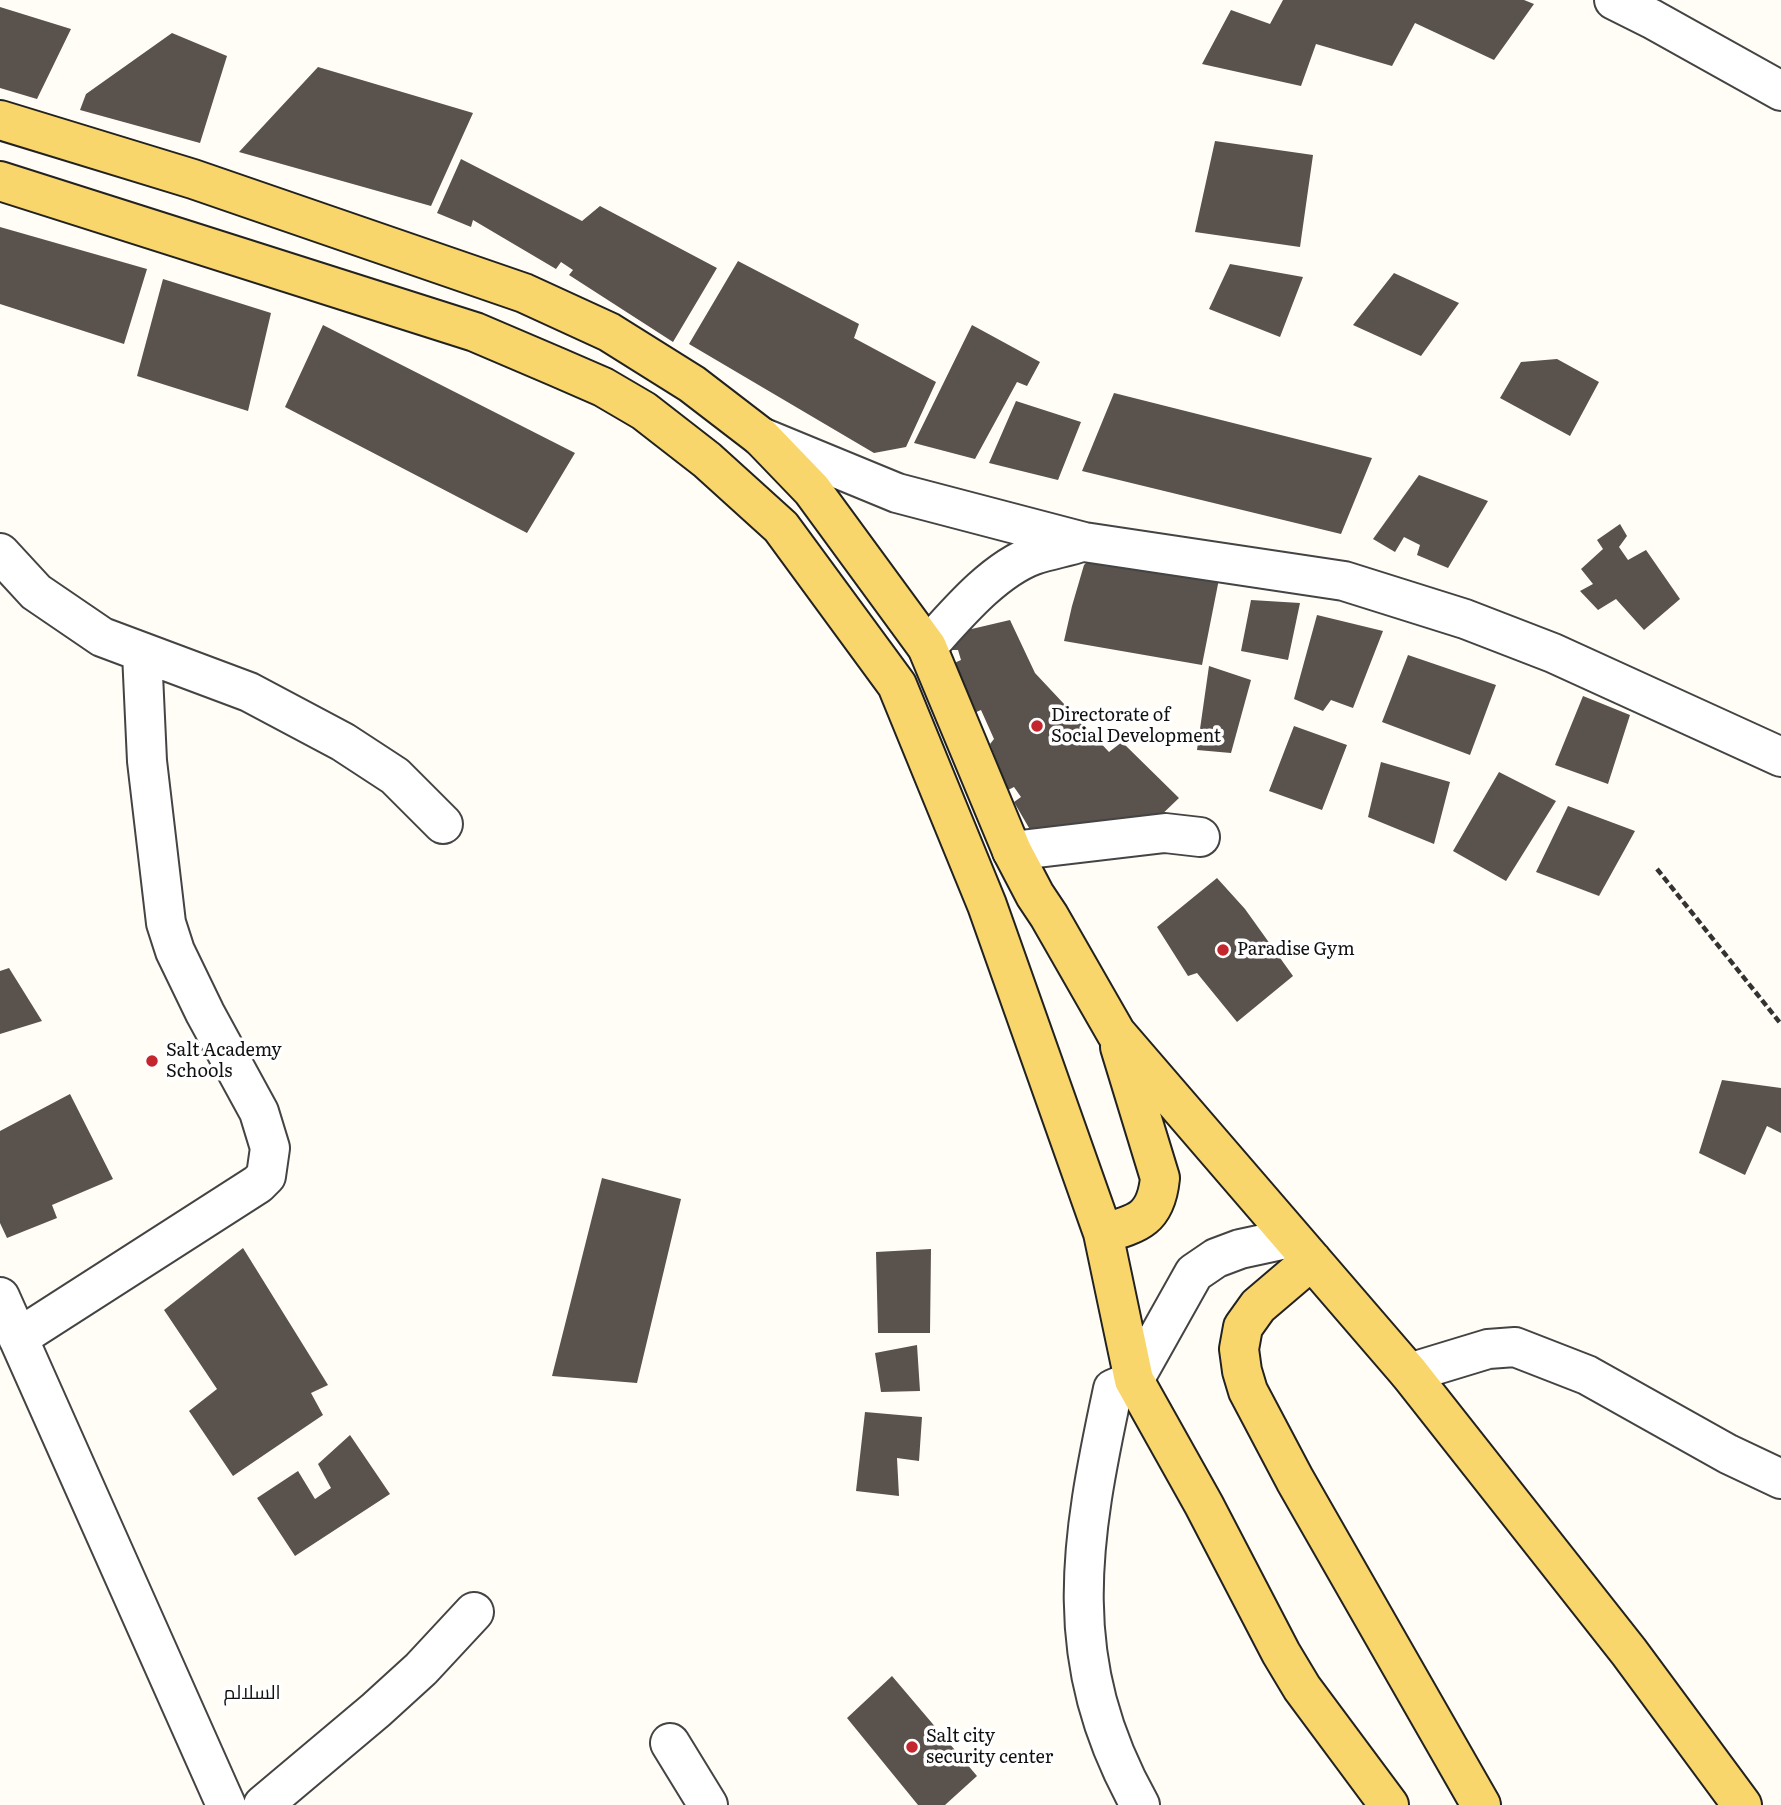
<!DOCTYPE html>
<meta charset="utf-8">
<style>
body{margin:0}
canvas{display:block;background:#fffdf5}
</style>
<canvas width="1781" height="1805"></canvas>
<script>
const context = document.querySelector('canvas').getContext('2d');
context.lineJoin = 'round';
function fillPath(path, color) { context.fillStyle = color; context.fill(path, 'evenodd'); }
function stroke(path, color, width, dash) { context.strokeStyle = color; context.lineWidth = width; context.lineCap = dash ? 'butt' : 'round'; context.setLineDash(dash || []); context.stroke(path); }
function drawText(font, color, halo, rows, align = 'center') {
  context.font = font + ' Literata,Cairo,serif'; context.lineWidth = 7; context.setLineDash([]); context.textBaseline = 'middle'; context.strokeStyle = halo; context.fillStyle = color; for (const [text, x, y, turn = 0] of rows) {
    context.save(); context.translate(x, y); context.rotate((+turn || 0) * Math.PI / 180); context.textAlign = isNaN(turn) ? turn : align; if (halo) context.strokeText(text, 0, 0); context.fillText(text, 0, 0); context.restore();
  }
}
const building = new Path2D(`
 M1283,0H1524L1534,4L1494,60L1415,23L1392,66L1316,44L1301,86L1202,64L1231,10L1270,24Z
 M0,7L71,29L37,99L0,88Z
 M172,33L227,56L200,143L80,110L86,94Z
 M318,67L473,113L431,206L239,152Z
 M1215,141L1313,155L1300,247L1195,232Z
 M461,159L582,221L600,206L717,268L673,342L569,275L573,270L561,262L556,269L473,220L471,227L437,213Z
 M0,227L147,269L124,344L0,304Z
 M738,261L859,324L854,338L936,382L906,447L874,453L689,344Z
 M1230,264L1303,277L1280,337L1209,309Z
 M1394,273L1459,303L1421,356L1353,325Z
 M163,279L271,313L248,411L137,376Z
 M323,325L575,453L527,533L285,407Z
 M972,325L1040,362L1027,386L1017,382L975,459L914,443Z
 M1557,359L1599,382L1570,436L1500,398L1521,362Z
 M1114,393L1372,458L1341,534L1082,471Z
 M1016,401L1081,422L1058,480L989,463Z
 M1419,475L1488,501L1448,568L1417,555L1420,545L1404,537L1395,552L1373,539Z
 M1620,524L1627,536L1619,547L1628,560L1646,550L1680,599L1644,630L1616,599L1598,610L1580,591L1593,584L1581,569L1603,549L1597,540Z
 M1095,554L1220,574L1202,665L1064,641L1072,606L1084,565Z
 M1251,600L1300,603L1288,660L1241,651Z
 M1317,615L1383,631L1353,708L1331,700L1323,711L1294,699Z
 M1010,620L1035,673L1109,752L1122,742L1179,798L1156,820L1036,840L1014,802L1021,797L1014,787L1008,790L990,744L994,739L981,710L974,713L952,664L961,660L958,650H946V635Z
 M1408,655L1496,685L1470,755L1382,722Z
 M1209,666L1251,680L1231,753L1197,750Z
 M1583,696L1630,715L1608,784L1555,765Z
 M1294,726L1347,745L1322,810L1269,791Z
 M1381,762L1450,782L1434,844L1368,817Z
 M1499,772L1556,801L1506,881L1453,851Z
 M1568,806L1635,831L1599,896L1536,872Z
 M1217,878L1245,909L1293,976L1237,1022L1197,973L1188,976L1157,927Z
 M9,968L42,1021L0,1034V971Z
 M1722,1080L1781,1088V1133L1767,1126L1745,1175L1699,1153Z
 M70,1094L113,1179L52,1205L57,1218L7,1238L0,1223V1131Z
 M602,1178L681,1199L637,1383L552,1376Z
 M243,1248L328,1385L311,1393L323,1415L233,1476L189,1411L217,1389L164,1310Z
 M931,1249L930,1333H878L876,1252Z
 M917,1345L920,1391L881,1392L875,1353Z
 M865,1412L922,1417L919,1461L897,1458L899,1496L856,1491Z
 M350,1435L390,1494L295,1556L257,1498L298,1471L315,1499L331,1488L318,1464Z
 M892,1676L977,1776L945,1805H918L847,1718Z`);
const path = new Path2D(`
 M1657,869L1781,1024`);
const minor = new Path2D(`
 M1614,0L1652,19L1781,91
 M761,437L897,493L1084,542L1344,581L1465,619L1553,653L1781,757
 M0,553L36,592L102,637L249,692L343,742L395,776L443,824
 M927,647C956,615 993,570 1034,555C1049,550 1066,547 1082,542
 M1012,851L1165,833L1200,837
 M0,1297L226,1805
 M18,1338L258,1184L266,1176L270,1148L259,1112L205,1013L175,951L166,923L147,761L142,653
 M1409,1373L1488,1349L1515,1347L1587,1375L1728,1454L1781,1479
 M670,1743L708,1805
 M263,1805L376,1710L421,1669L474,1612
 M1140,1805C1059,1660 1080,1543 1113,1389L1134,1380L1194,1273L1216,1258L1240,1249L1291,1238`);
const major = new Path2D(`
 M0,120L193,179L524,293L609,332L692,384L761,437L812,490L927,647L1012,851L1035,895L1049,916L1116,1033L1409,1373L1629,1652L1742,1805
 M0,181L475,332L557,367L603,387L644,411L707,460L781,527L897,685L987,905L1103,1233L1134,1380L1204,1505L1281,1653L1302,1688L1389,1805
 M1103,1233C1139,1224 1156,1218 1160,1178L1120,1047
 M1312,1260L1258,1306L1243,1327L1239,1349L1242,1371L1248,1391L1295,1480L1481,1805`);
const markers = [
 [1037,726,7,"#c4262e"],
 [1223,950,7,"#c4262e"],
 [152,1061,7,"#c4262e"],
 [912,1747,7,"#c4262e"]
];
const poiNames = [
 ["Directorate of",1051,716],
 ["Social Development",1051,737],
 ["Paradise Gym",1237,950],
 ["Salt Academy",166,1051],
 ["Schools",166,1072],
 ["Salt city",926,1737],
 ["security center",926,1758]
];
const neighbourhoodNames = [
 ["السلالم",252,1693]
];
fillPath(building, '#5a524d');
stroke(minor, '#444', 42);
stroke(major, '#222', 42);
stroke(path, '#333', 4.5, [7, 3.5]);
stroke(minor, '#fff', 38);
stroke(major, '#f9d66b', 38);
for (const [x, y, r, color] of markers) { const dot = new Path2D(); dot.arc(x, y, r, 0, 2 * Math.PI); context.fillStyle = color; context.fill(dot); stroke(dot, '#fff', 2.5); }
drawText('18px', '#111', '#fff', poiNames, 'left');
drawText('19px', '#111', '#fff', neighbourhoodNames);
</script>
